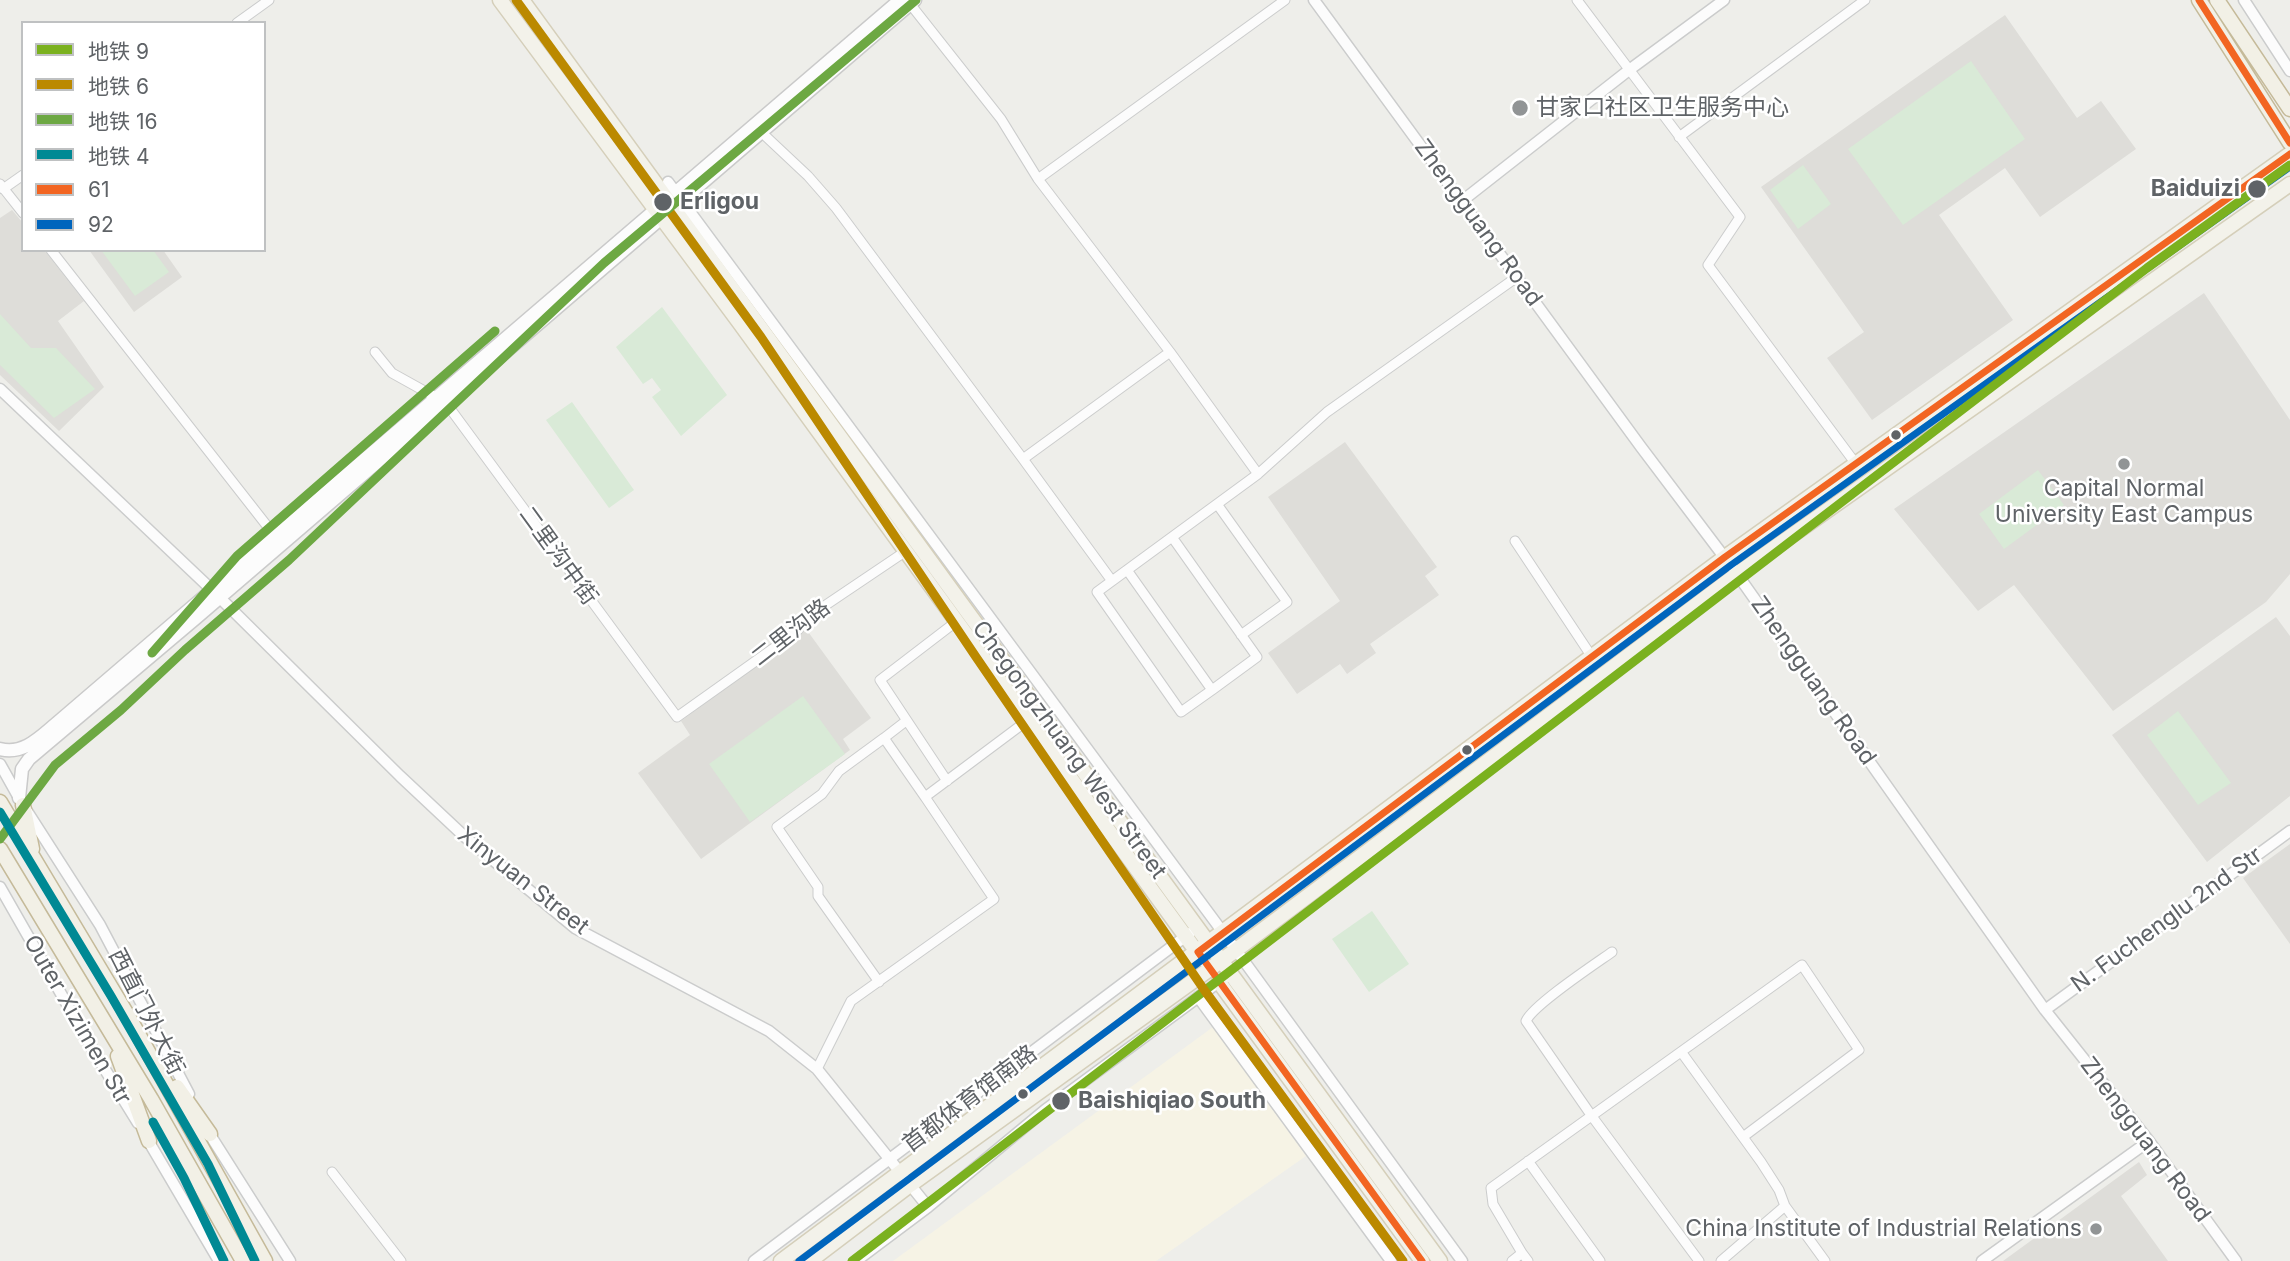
<!DOCTYPE html>
<meta charset="utf-8">
<style>
body{margin:0}
#map{position:relative;width:2290px;height:1261px;overflow:hidden;background:#eeeeea;font-family:Inter,"Noto Sans SC",sans-serif}
canvas{display:block}
.legend{position:absolute;left:21px;top:21px;width:245px;height:231px;box-sizing:border-box;background:#fff;border:2px solid #bfc1c2;margin:0;padding:9px 12px;list-style:none;font-size:21px;color:#5f6367}
.legend li{display:flex;align-items:center;gap:14px;height:35px}
.legend b{width:35px;border:2px solid #bfc1c2}
</style>
<div id="map">
<canvas width="2290" height="1261"></canvas>
<ul class="legend">
<li><b style="height:9px;background:#7bb11f"></b>地铁 9</li>
<li><b style="height:9px;background:#bb8900"></b>地铁 6</li>
<li><b style="height:9px;background:#6da843"></b>地铁 16</li>
<li><b style="height:9px;background:#008994"></b>地铁 4</li>
<li><b style="height:9px;background:#f26522"></b>61</li>
<li><b style="height:9px;background:#0065bd"></b>92</li>
</ul>
</div>
<script>
const context = document.querySelector('canvas').getContext('2d');
context.lineJoin = 'round';
function fillPath(path, color) { context.fillStyle = color; context.fill(path, 'evenodd'); }
function stroke(path, color, width, dash) { context.strokeStyle = color; context.lineWidth = width; context.lineCap = dash ? 'butt' : 'round'; context.setLineDash(dash || []); context.stroke(path); }
function drawText(font, color, halo, rows, align = 'center') {
  context.font = font + ' Inter,"Noto Sans SC",sans-serif'; context.lineWidth = 5; context.setLineDash([]); context.textBaseline = 'middle'; context.strokeStyle = halo; context.fillStyle = color; for (const [text, x, y, turn = 0] of rows) {
    context.save(); context.translate(x, y); context.rotate((+turn || 0) * Math.PI / 180); context.textAlign = isNaN(turn) ? turn : align; if (halo) context.strokeText(text, 0, 0); context.fillText(text, 0, 0); context.restore();
  }
}
const commercial = new Path2D(`
 M1213,1027L1306,1156L1156,1261H893Z`);
const education = new Path2D(`
 M2005,15L2077,118L2101,101L2136,149L2040,217L2005,168L1939,215L2013,320L1872,420L1827,358L1864,332L1761,187Z
 M12,210L23,223V250H44L84,301L58,321L104,387L59,431L0,375V218Z
 M89,250H163L182,277L134,312Z
 M2204,293L2290,420V574L2266,602L2113,711L2014,585L1978,611L1894,509Z
 M1345,442L1437,567L1425,576L1439,595L1370,644L1376,653L1347,674L1340,664L1297,694L1268,653L1340,601L1268,497Z
 M2276,617L2290,636V796L2207,862L2112,735Z
 M806,629L871,718L843,739L850,750L701,859L638,773L690,735L681,721Z
 M2290,844V944L2243,878Z
 M2139,1162L2147,1175L2121,1196L2168,1261H2003Z`);
const green = new Path2D(`
 M1971,61L2025,139L1903,225L1848,149Z
 M1803,165L1831,204L1798,229L1770,190Z
 M101,250H153L169,272L135,296Z
 M662,307L727,395L681,436L652,397L661,390L652,378L643,384L616,347Z
 M0,314L31,348H56L95,389L54,418L0,365Z
 M572,402L634,490L609,508L546,420Z
 M2038,470L2064,505L2004,549L1979,514Z
 M803,696L845,754L750,822L709,764Z
 M2178,711L2231,783L2198,805L2147,735Z
 M1372,911L1409,964L1369,992L1332,939Z`);
const minor = new Path2D(`
 M907,0L1001,119L1038,179L1170,352L1258,474
 M1577,0L1740,217L1708,265L1856,464
 M237,23L269,0
 M759,130L808,176L836,208L1023,459L1170,352
 M1679,137L1865,0
 M1038,179L1285,0
 M0,184L23,213
 M3,189L23,175
 M51,250L275,536
 M375,352L392,373L446,403L677,717L795,633L811,615L906,551
 M1023,459L1112,581L1258,474L1327,412L1517,277
 M1217,504L1287,602L1241,635
 M1172,537L1257,657L1212,690
 M1515,541L1592,657
 M1112,581L1097,592L1181,712L1212,690L1127,570
 M884,738L906,721
 M947,781L880,680L957,621
 M1612,952C1595,964 1533,1005 1526,1021L1591,1115L1699,1261
 M879,982L818,896V887L777,827L822,794L839,771L884,738L925,797
 M1682,1053L1761,1162L1779,1190L1785,1206L1825,1261
 M817,1069L851,1001L994,899L925,797L1028,720
 M1528,1161L1600,1261
 M332,1172L401,1261
 M1522,1253L1493,1204L1491,1188L1802,965L1859,1050L1743,1137
 M1512,1261L1522,1253L1528,1261
 M1721,1261L1785,1206`);
const tertiary = new Path2D(`
 M1314,0L1641,447L1737,574L2045,1010L2149,1141L2236,1261
 M2244,0L2290,71
 M668,182L1236,950L1462,1261
 M1462,201L1629,70L1724,0
 M0,389L212,590L400,776L465,837L575,928L769,1031L817,1069L928,1207
 M0,764L23,805L100,925L189,1094
 M0,887L96,1055L138,1123
 M1198,997L1391,1261
 M2045,1010L2290,831
 M207,1130L290,1261
 M146,1137L219,1261
 M754,1261L1190,933
 M856,1261L928,1207L1045,1110L1231,973
 M1982,1261L2149,1141`);
const secondary = new Path2D(`
 M0,749C24,755 40,737 57,723L900,0
 M19,798L22,769L29,759L196,618L915,0`);
const primary = new Path2D(`
 M500,0L739,322L1202,959
 M522,0L1440,1261
 M1219,982L1422,1261
 M781,1261L1725,557L2290,154
 M810,1261L910,1185L1236,950L1737,574L2290,184`);
const trunk = new Path2D(`
 M2199,0L2290,143
 M2217,0L2290,109
 M0,802L128,1016L265,1261
 M23,805L32,849
 M0,849L151,1099L243,1261
 M118,1056L149,1141
 M177,1087L210,1134`);
const bus1 = new Path2D(`
 M2199,0L2290,143
 M1422,1261L1198,952L1725,557L2290,154`);
const bus2 = new Path2D(`
 M799,1261L1731,565L2290,167`);
const metro1 = new Path2D(`
 M852,1261L2147,268L2290,165`);
const metro2 = new Path2D(`
 M516,0L761,337L976,657L1205,991L1403,1261`);
const metro3 = new Path2D(`
 M152,653L237,556L495,331
 M0,839L55,765L121,710L185,650L289,560L604,263L916,0`);
const metro4 = new Path2D(`
 M0,812L111,996L208,1164L255,1261
 M153,1122L184,1178L224,1261`);
const markers = [
 [1520,108,9,"#919495"],
 [2257,189,10,"#5f6367"],
 [663,202,10,"#5f6367"],
 [1896,435,6,"#5f6367"],
 [2124,464,7,"#919495"],
 [1467,750,6,"#5f6367"],
 [1023,1094,6,"#5f6367"],
 [1061,1101,10,"#5f6367"],
 [2096,1229,7,"#919495"]
];
const poiNames = [
 ["甘家口社区卫生服务中心",1536,108],
 ["Capital Normal",2124,489,"center"],
 ["University East Campus",2124,515,"center"],
 ["China Institute of Industrial Relations",2082,1229,"right"]
];
const stopNames = [
 ["Baiduizi",2240,189,"right"],
 ["Erligou",680,202],
 ["Baishiqiao South",1078,1101]
];
const streetNames = [
 ["Zhengguang Road",1478,223,54],
 ["二里沟中街",558,556,54],
 ["二里沟路",791,633,-38],
 ["Zhengguang Road",1813,681,55],
 ["Chegongzhuang West Street",1069,750,54],
 ["Xinyuan Street",523,881,38],
 ["N. Fuchenglu 2nd Str",2167,920,-36],
 ["西直门外大街",146,1012,63],
 ["Outer Xizimen Str",77,1020,60],
 ["首都体育馆南路",970,1099,-37],
 ["Zhengguang Road",2145,1140,53]
];
fillPath(commercial, '#f6f3e5');
fillPath(education, '#deddd9');
fillPath(green, '#d9ead7');
stroke(minor, '#cbcccc', 11);
stroke(tertiary, '#cbcccc', 13);
stroke(secondary, '#cacaca', 15);
stroke(primary, '#d5cfba', 17);
stroke(trunk, '#c5ba99', 17);
stroke(minor, '#fcfcfc', 9);
stroke(tertiary, '#fcfcfc', 10);
stroke(secondary, '#fcfcfc', 12);
stroke(primary, '#f3f2ea', 14);
stroke(trunk, '#f2f0e6', 14);
stroke(bus1, '#f26522', 7);
stroke(bus2, '#0065bd', 7);
stroke(metro1, '#7bb11f', 9);
stroke(metro2, '#bb8900', 9);
stroke(metro3, '#6da843', 9);
stroke(metro4, '#008994', 9);
for (const [x, y, r, color] of markers) { const dot = new Path2D(); dot.arc(x, y, r, 0, 2 * Math.PI); context.fillStyle = color; context.fill(dot); stroke(dot, '#fff', 2.5); }
drawText('23px', '#5f6367', '#fff', poiNames, 'left');
drawText('bold 23px', '#5f6367', '#fff', stopNames, 'left');
drawText('23px', '#5f6367', '#fff', streetNames);
</script>
